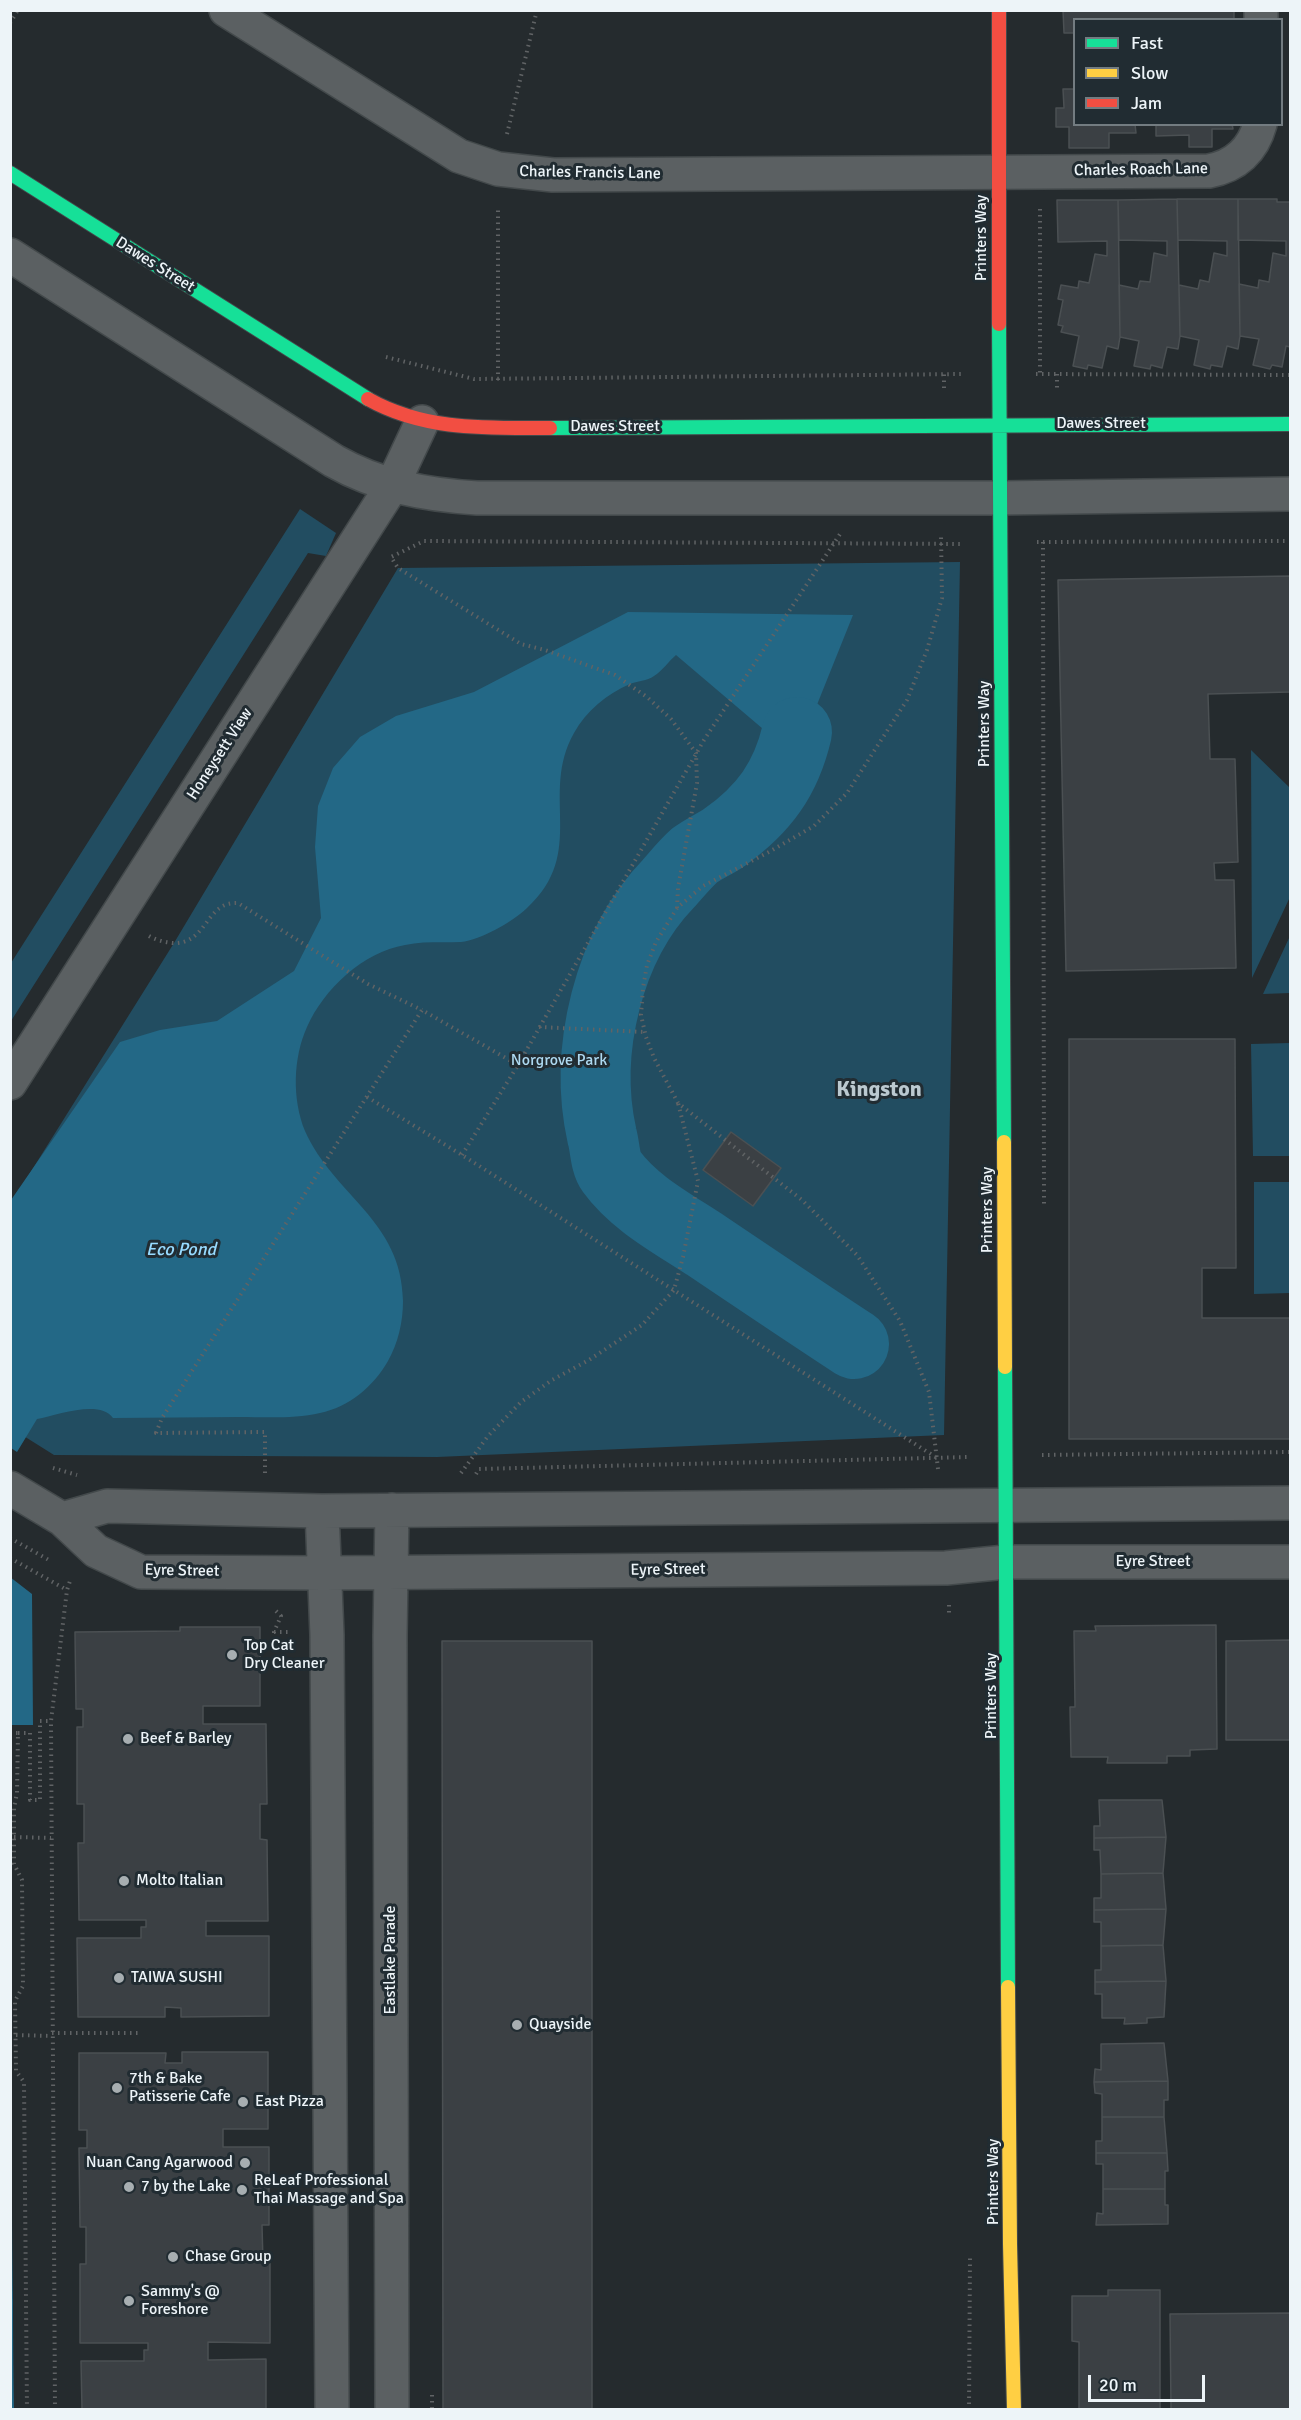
<!DOCTYPE html>
<style>
body{margin:0}
#map{position:relative;width:1301px;height:2420px;overflow:hidden;background:#252b2e;font-family:Signika,sans-serif}
canvas{display:block}
.frame{position:absolute;inset:0;border:12px solid #edf4f8;pointer-events:none}
.legend{position:absolute;left:1073px;top:18px;width:210px;height:108px;box-sizing:border-box;background:#212c32;border:2px solid #737c81;margin:0;padding:8px 10px;list-style:none;font-size:18px;color:#edf4f8}
.legend li{display:flex;align-items:center;gap:12px;height:30px}
.legend b{width:30px;border:2px solid #737c81}
.scale{position:absolute;left:1088px;top:2375px;width:117px;height:27px;box-sizing:border-box;border:3px solid #edf4f8;border-top:0;padding-left:8px;font-size:18px;line-height:21px;white-space:nowrap;color:#edf4f8;-webkit-text-stroke:4px #212c32;paint-order:stroke}
</style>
<div id="map">
<canvas width="1301" height="2420"></canvas>
<div class="frame"></div>
<ul class="legend">
<li><b style="height:8px;background:#16e098"></b>Fast</li>
<li><b style="height:8px;background:#ffcf43"></b>Slow</li>
<li><b style="height:8px;background:#f24e42"></b>Jam</li>
</ul>
<div class="scale">20 m</div>
</div>
<script>
const context = document.querySelector('canvas').getContext('2d');
context.lineJoin = 'round';
function fillPath(path, color) { context.fillStyle = color; context.fill(path, 'evenodd'); }
function stroke(path, color, width, dash) { context.strokeStyle = color; context.lineWidth = width; context.lineCap = dash ? 'butt' : 'round'; context.setLineDash(dash || []); context.stroke(path); }
function drawText(font, color, halo, rows, align = 'center') {
  context.font = font + ' Signika,sans-serif'; context.lineWidth = 6; context.setLineDash([]); context.textBaseline = 'middle'; context.strokeStyle = halo; context.fillStyle = color; for (const [text, x, y, turn = 0] of rows) {
    context.save(); context.translate(x, y); context.rotate((+turn || 0) * Math.PI / 180); context.textAlign = isNaN(turn) ? turn : align; if (halo) context.strokeText(text, 0, 0); context.fillText(text, 0, 0); context.restore();
  }
}
const green = new Path2D(`
 M300,509L336,533L326,556L308,553L11,1021V963Z
 M960,562L944,1435L437,1457L54,1455L11,1428L10,1205L174,943L398,568Z
 M1251,750L1290,788V897L1252,978Z
 M1290,936V993L1263,994Z
 M1290,1043V1156H1253L1251,1044Z
 M1254,1182H1290V1293L1254,1294Z`);
const water = new Path2D(`
 M628,612L853,615L796,757L676,655C669,661 662,671 654,676C647,681 637,681 630,684C607,694 586,711 574,733C539,795 588,852 527,908C512,922 481,940 461,942C442,943 423,941 405,945C363,952 324,989 307,1027C293,1058 292,1099 305,1131C334,1196 402,1220 403,1301C403,1322 398,1343 388,1361C373,1387 349,1407 320,1413C294,1419 265,1417 239,1417C197,1417 155,1418 113,1418C100,1399 57,1415 37,1419L17,1452L11,1448V1200L120,1042L160,1030L217,1021L294,971L321,918L315,847L318,806L333,768L360,737L396,716L474,692Z
 M10,1577L32,1594L33,1725H11Z
 M10,1983L14,2409V2410L10,2409Z`);
const pier = new Path2D(`
 M10,1980L13,1983L17,2410L14,2409Z`);
const river = new Path2D(`
 M797,732C786,779 764,809 725,837C715,844 703,849 694,856C685,864 677,874 669,883C608,946 583,1051 602,1136C605,1146 605,1163 611,1171C635,1204 674,1224 707,1246C756,1279 805,1312 854,1344`);
const building = new Path2D(`
 M1063,10H1234V20H1074V33H1064Z
 M1063,89H1074V124H1135L1136,133H1109V148H1069V127H1056V108H1064Z
 M1156,124H1232L1233,129H1212V147H1189V135L1156,136Z
 M1177,199H1238L1240,336L1238,349L1227,346L1222,367L1211,365L1210,369L1194,365L1199,340L1180,336L1179,285L1198,289L1200,280L1209,282L1214,253L1227,256V241L1178,240Z
 M1177,199L1180,336L1178,349L1167,347L1162,368L1151,365L1150,369L1134,366L1139,341L1120,337L1119,285L1138,289L1140,281L1150,282L1154,253L1167,256V241L1119,240L1118,200Z
 M1238,199H1277V202H1290V347L1286,346L1282,367L1272,365L1270,369L1253,365L1259,339L1240,336L1239,284L1258,288L1259,280L1269,282L1273,253L1286,256V241L1238,240Z
 M1057,200H1118L1120,337L1118,349L1107,346L1102,368L1088,365L1087,369L1073,366L1079,336L1061,332L1063,326L1058,325L1063,300L1058,299L1061,285L1078,288L1079,281L1089,283L1095,254L1107,256V241L1058,242Z
 M1290,576V692L1208,694L1210,759H1235L1238,862L1214,863L1215,880H1234L1236,968L1066,971L1058,580Z
 M1069,1039H1235L1236,1268H1202V1318H1290V1439H1069Z
 M731,1132L781,1168L753,1206L703,1170Z
 M1216,1625L1217,1749L1190,1750V1756H1167V1763H1107L1108,1757H1071L1070,1707H1075L1074,1631H1096L1095,1626Z
 M180,1627H260V1706H203V1724H266L267,1804H260V1839L267,1840L268,1921H206V1936H269V2016L181,2017V2008L165,2007V2017H78L77,1938H141V1927H146V1920H79L78,1843H84V1804H77V1727H83V1709H76L75,1632L180,1631Z
 M1290,1640V1740H1226V1641Z
 M442,1641H592V2410H443Z
 M1099,1800H1162L1166,1837L1094,1838V1826H1100Z
 M1166,1837L1163,1873L1101,1874L1100,1850H1094V1838Z
 M1163,1873L1166,1909L1094,1910V1898H1101V1874Z
 M1166,1909L1163,1945L1101,1946V1922H1094V1910Z
 M1163,1945L1166,1981L1095,1982V1970H1101V1946Z
 M1166,1981L1164,2017L1147,2018V2023L1124,2024L1125,2018H1102V1994H1095V1982Z
 M1164,2043L1168,2081L1094,2082L1095,2069L1101,2070V2044Z
 M182,2052H268V2129H223V2147H269V2225H262L263,2262H270V2343L208,2342V2360L266,2359V2410H82L81,2361H144V2350H148V2343H80V2264H86V2227H80L79,2148H87V2130H79V2053H166L165,2063H182Z
 M1168,2081V2100H1164V2117H1102V2094L1095,2093L1094,2082Z
 M1102,2117H1164L1167,2153H1096V2141H1102Z
 M1096,2153H1167L1168,2171H1165V2189H1103V2164H1096Z
 M1103,2189H1165V2205H1168V2224L1096,2225L1097,2213L1103,2214Z
 M1108,2290H1160V2410H1079V2342L1072,2341V2296H1108Z
 M1290,2313V2410H1171L1170,2314Z`);
const path = new Path2D(`
 M10,23L18,10
 M507,134L537,10
 M1040,209V374
 M386,357L474,379L963,374
 M1036,374L1290,375
 M1057,374V388
 M498,380V206
 M944,388V374
 M1037,542L1290,541
 M1043,542L1044,1205
 M677,908L678,888L697,783L696,753L671,719L647,697L615,675L545,650L521,644L398,568L391,557L424,541L963,544
 M149,936C156,940 164,942 172,943C208,945 205,901 238,903L368,984L422,1010
 M539,1027L644,1032
 M367,1097L462,1155L937,1458
 M462,1155L518,1065
 M1042,1455L1290,1452
 M53,1468L77,1475
 M938,1469L929,1392L900,1321L857,1255L802,1200L678,1103L654,1058L646,1037L641,1015L643,988L647,965L656,942L677,908L703,886L769,852L814,826L847,793L907,700L927,650L942,598L941,534
 M265,1473V1432L156,1433L162,1418L422,1010L518,1065L704,740L840,534
 M461,1473L488,1436L521,1402L552,1380L589,1360L642,1325L674,1290L683,1257L698,1181L678,1103
 M476,1474L479,1469L969,1457
 M10,1538L49,1560
 M10,1558L67,1590
 M949,1605V1615
 M274,1632H290
 M274,1645V1632L281,1616L276,1611
 M10,1733H18L17,1793L14,1808V1864L22,1880L23,1986L15,2001L16,2071L24,2082L27,2410
 M18,1733H30V1800H40V1721H51
 M14,1837L51,1838
 M52,2033H139
 M16,2035L52,2036
 M432,2395V2410
 M55,2410L51,1721L67,1590L71,1578
 M969,2410L970,2256`);
const street = new Path2D(`
 M226,10L459,156L498,169L553,175L1209,171C1236,166 1253,150 1260,124
 M1261,10V20
 M10,255L334,461C378,486 426,495 477,498H1000L1290,494
 M10,1083L392,486L422,422
 M10,1488L62,1519L96,1551L141,1572L325,1573L946,1568L1006,1562H1290
 M322,1511L327,1635L332,2410
 M62,1519L107,1506L322,1511L1290,1503
 M392,2410L390,1636L392,1510`);
const fast = new Path2D(`
 M10,173L368,399
 M999,324L1004,1142
 M550,428L1290,424
 M1005,1367L1008,1987`);
const slow = new Path2D(`
 M1004,1142L1005,1367
 M1008,1987L1010,2244L1014,2410`);
const jam = new Path2D(`
 M999,10V324
 M368,399C425,431 486,428 550,428`);
const markers = [
 [232,1655,6,"#a7aeb1"],
 [128,1739,6,"#a7aeb1"],
 [124,1881,6,"#a7aeb1"],
 [119,1978,6,"#a7aeb1"],
 [517,2025,6,"#a7aeb1"],
 [117,2088,6,"#a7aeb1"],
 [243,2102,6,"#a7aeb1"],
 [245,2163,6,"#a7aeb1"],
 [129,2187,6,"#a7aeb1"],
 [242,2190,6,"#a7aeb1"],
 [173,2257,6,"#a7aeb1"],
 [129,2301,6,"#a7aeb1"]
];
const streetNames = [
 ["Charles Roach Lane",1141,170,-1],
 ["Charles Francis Lane",590,173,1],
 ["Printers Way",982,238,-90],
 ["Dawes Street",155,265,32],
 ["Dawes Street",1101,424],
 ["Dawes Street",615,427],
 ["Printers Way",985,724,-90],
 ["Honeysett View",220,754,-57],
 ["Printers Way",988,1210,-90],
 ["Eyre Street",1153,1562],
 ["Eyre Street",668,1570,-1],
 ["Eyre Street",182,1571,1],
 ["Printers Way",992,1696,-90],
 ["Eastlake Parade",391,1960,-90],
 ["Printers Way",994,2182,-90]
];
const parkNames = [
 ["Norgrove Park",559,1061]
];
const poiNames = [
 ["Top Cat",244,1646],
 ["Dry Cleaner",244,1664],
 ["Beef & Barley",140,1739],
 ["Molto Italian",136,1881],
 ["TAIWA SUSHI",131,1978],
 ["Quayside",529,2025],
 ["7th & Bake",129,2079],
 ["Patisserie Cafe",129,2097],
 ["East Pizza",255,2102],
 ["Nuan Cang Agarwood",233,2163,"right"],
 ["ReLeaf Professional",254,2181],
 ["Thai Massage and Spa",254,2199],
 ["7 by the Lake",141,2187],
 ["Chase Group",185,2257],
 ["Sammy's @",141,2292],
 ["Foreshore",141,2310]
];
const waterNames = [
 ["Eco Pond",181,1250]
];
const districtNames = [
 ["Kingston",879,1090]
];
fillPath(green, '#224d61');
fillPath(water, '#236886');
fillPath(pier, '#252b2e');
stroke(river, '#236886', 70);
fillPath(building, '#3b4044');
stroke(building, '#4b5053', 1.5);
stroke(street, '#43494b', 36);
stroke(fast, '#43494b', 16);
stroke(slow, '#43494b', 16);
stroke(jam, '#43494b', 16);
stroke(path, '#606365', 4, [1.5, 4.5]);
stroke(street, '#5b6062', 33);
stroke(fast, '#16e098', 14);
stroke(slow, '#ffcf43', 14);
stroke(jam, '#f24e42', 14);
for (const [x, y, r, color] of markers) { const dot = new Path2D(); dot.arc(x, y, r, 0, 2 * Math.PI); context.fillStyle = color; context.fill(dot); stroke(dot, '#212c32', 2); }
drawText('16px', '#edf4f8', '#212c32', streetNames);
drawText('16px', '#add9f1', '#212c32', parkNames);
drawText('16px', '#edf4f8', '#212c32', poiNames, 'left');
drawText('italic 18px', '#97dbff', '#212c32', waterNames);
drawText('bold 22px', '#bbc9d0', '#212c32', districtNames);
</script>
